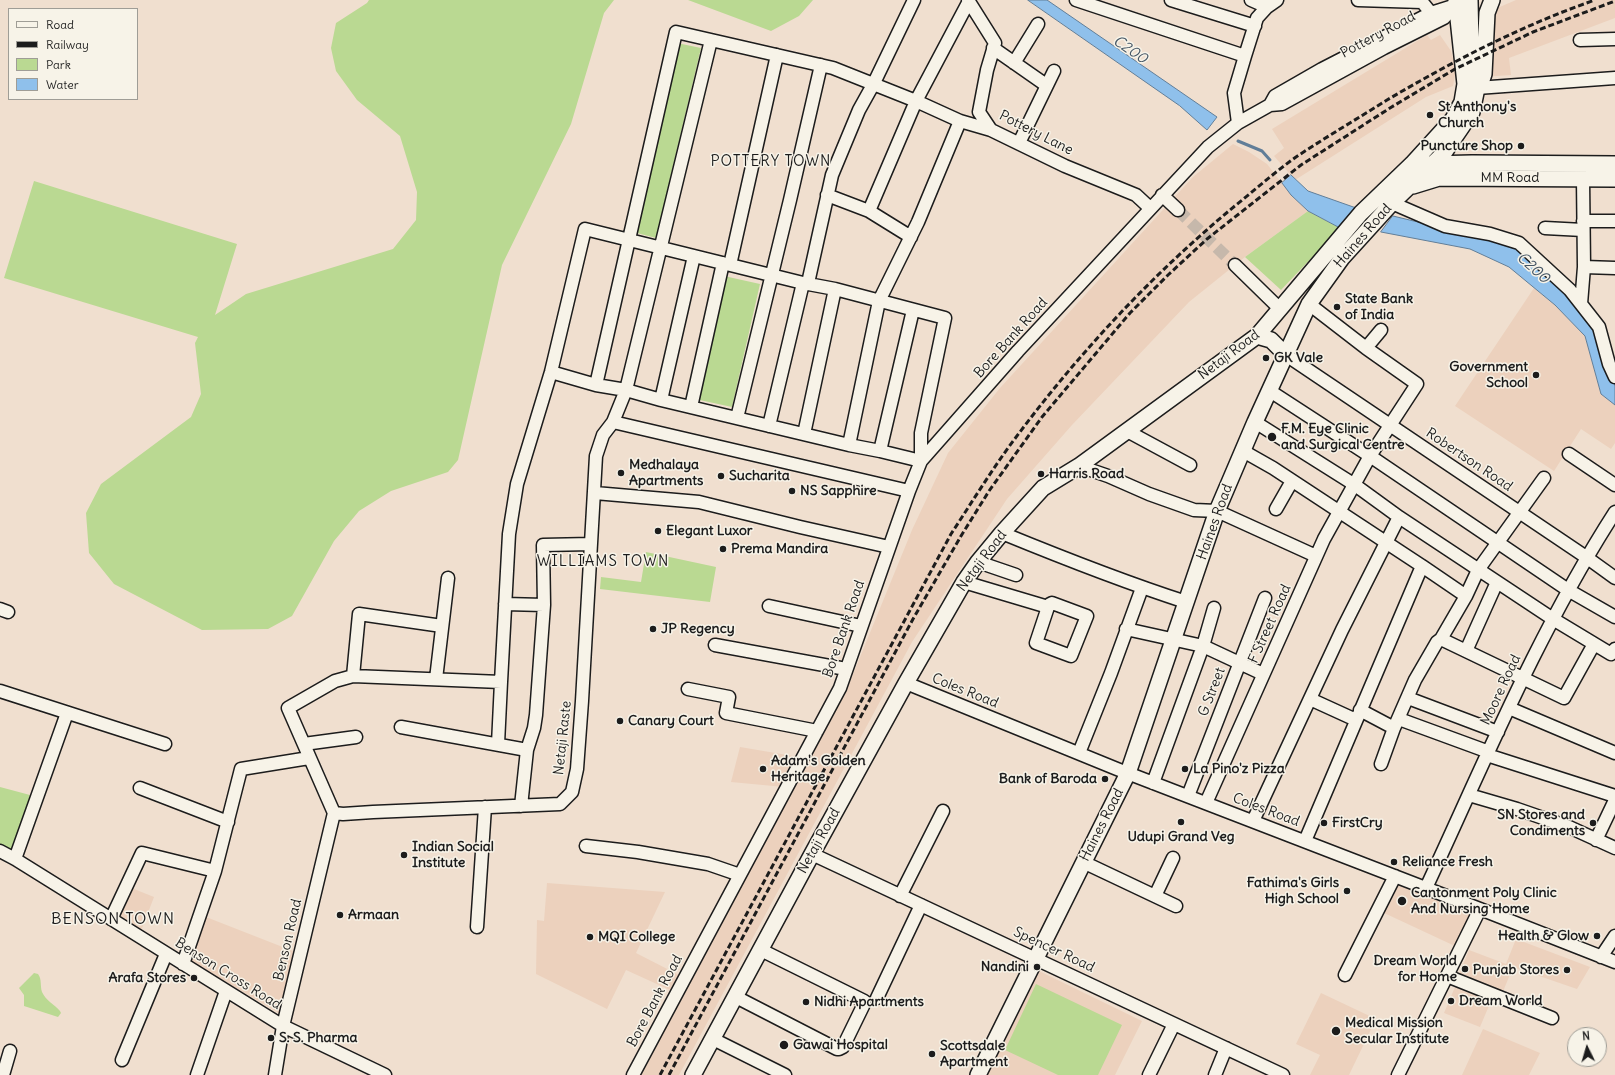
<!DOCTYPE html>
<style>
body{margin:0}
#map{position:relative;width:1615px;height:1075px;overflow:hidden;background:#f0dfcf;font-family:Delius,sans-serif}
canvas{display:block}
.legend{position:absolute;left:8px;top:8px;width:130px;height:92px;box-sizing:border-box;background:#f7f3e8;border:1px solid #9f9d96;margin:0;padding:5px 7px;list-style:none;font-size:12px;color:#1c1c1c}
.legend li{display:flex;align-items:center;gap:8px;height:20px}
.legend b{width:20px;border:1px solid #9f9d96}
.north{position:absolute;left:1567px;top:1027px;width:40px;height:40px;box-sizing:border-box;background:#f7f3e8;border:1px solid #9f9d96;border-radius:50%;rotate:355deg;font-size:11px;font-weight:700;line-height:16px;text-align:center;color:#1c1c1c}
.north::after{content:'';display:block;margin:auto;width:14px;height:18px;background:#1c1c1c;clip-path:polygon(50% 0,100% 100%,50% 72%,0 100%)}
</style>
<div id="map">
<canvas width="1615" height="1075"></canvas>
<ul class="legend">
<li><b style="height:5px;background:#f7f3e8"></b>Road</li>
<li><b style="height:5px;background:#1c1c1c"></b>Railway</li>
<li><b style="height:11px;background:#bad992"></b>Park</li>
<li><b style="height:11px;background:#8fc0eb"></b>Water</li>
</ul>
<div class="north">N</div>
</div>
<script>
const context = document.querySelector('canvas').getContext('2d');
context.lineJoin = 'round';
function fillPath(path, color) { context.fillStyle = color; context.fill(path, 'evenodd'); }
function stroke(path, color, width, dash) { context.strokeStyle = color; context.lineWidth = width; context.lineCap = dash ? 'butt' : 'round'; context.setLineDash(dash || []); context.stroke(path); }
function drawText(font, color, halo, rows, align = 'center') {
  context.font = font + ' Delius,sans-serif'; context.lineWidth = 3; context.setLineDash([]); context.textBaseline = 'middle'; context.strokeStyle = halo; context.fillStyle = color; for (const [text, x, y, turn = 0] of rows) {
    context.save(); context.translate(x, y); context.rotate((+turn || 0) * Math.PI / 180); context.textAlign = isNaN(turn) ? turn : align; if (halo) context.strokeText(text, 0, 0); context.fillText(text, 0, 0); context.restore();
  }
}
const built = new Path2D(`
 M1516,0H1615V18L1509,58L1511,75L1482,77L1474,24L1481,21L1495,9Z
 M1427,35L1431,40L1440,35L1451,51L1456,70L1453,86L1426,97L1295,180L1274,156L1284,148L1272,129Z
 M1233,144L1249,152L1267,164L1291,195L1308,211L1245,257L1189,302L1072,425L1007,499L912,642L679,1075H637L847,689L912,530L948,453L1000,388L1193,177Z
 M1534,288L1555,305L1585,336L1601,394L1615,405V443L1611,449L1581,429L1554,471L1455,406Z
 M740,747L799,757L784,787L731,782Z
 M547,883L665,892L636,953L679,975L670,990L626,970L607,1009L536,974L537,920L544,921Z
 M1396,884L1474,916L1457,947L1382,912Z
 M129,887L154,897L141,931L118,917Z
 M206,917L298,953L282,1015L189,960Z
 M1516,939L1590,967L1577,989L1513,967L1502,994L1458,977L1469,950L1506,964Z
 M1039,971L1142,1021L1115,1075H986Z
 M1455,987L1491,1001L1480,1027L1444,1013Z
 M1321,993L1376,1019L1349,1075H1310L1320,1055L1296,1044Z
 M1483,1029L1540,1053L1529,1075H1462Z`);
const green = new Path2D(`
 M369,0H614L604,13L571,124L502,265L458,460L448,472L391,491L359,511L334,541L292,616L268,629L202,630L114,584L89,553L86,513L101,484L191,417L201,394L195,343L198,337L4,278L34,181L237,244L215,315L246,294L393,249L416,220L417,192L400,136L357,100L336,71L331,48L336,23L367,3Z
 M688,0H813L799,16L771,31Z
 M677,43L701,48L656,238L633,232Z
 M1308,211L1340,228L1281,290L1245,257Z
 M724,276L760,284L732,407L695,399Z
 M646,552L716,567L710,602L600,589L601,577L641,582Z
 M0,787L30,795L12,854L0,847Z
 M34,973L38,974C42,979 40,986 42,992C46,1001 54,1004 60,1011L61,1013L58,1017L24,1006V995L19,988Z
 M1036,984L1122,1025L1098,1075H1058L1005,1050Z`);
const water = new Path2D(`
 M1028,0H1047L1217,117L1207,130L1180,106Z
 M1291,175L1308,191L1359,209L1340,228L1308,211L1291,195L1282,183Z
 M1393,216L1509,244L1528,256L1570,298L1587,319L1597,336L1606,364L1615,386V405L1601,394L1585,336L1555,305L1509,267L1470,249L1381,232Z`);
const stream = new Path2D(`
 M1238,141L1262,151L1270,160`);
const minorTunnel = new Path2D(`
 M1178,210L1235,265`);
const minor = new Path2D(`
 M968,0L995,43L987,70L979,112L991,130L1065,166L1136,195L1150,208
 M1076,0L1245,56
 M1171,0L1255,26
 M1251,0L1267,7
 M1358,0L1422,2L1431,13
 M1580,40L1615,39
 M993,48L1046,85
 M1014,63L1038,24
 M1477,88L1615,78
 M1270,105L1275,96L1322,69L1431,13L1453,6
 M1238,123L1234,93L1245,56L1257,18L1267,7L1277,0
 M1019,143L1054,71
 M1583,179L1584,267L1615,268
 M827,195L869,211L911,237
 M1162,195L1178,210
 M1392,203L1445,226L1490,234L1519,243L1570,290L1599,327L1609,364L1615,377
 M869,211L916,101L969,1
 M1583,221H1615
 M1545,228L1583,230
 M730,265L777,55
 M1235,265L1280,309
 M808,283L832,175L859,110L874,83L914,0
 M1581,304L1584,267
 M1366,348L1381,330
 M1286,355L1586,557L1615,578
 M596,385L676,32L833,68L916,101L960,121L991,130
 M1270,391L1370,456L1568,590L1615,617
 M661,400L694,256
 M691,407L723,263
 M737,418L790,200L821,65
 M613,422L909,491
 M769,426L803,283
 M1127,431L1190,465
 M804,434L835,289
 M849,445L879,301L918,222L960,121
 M880,451L913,310
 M1243,451L1273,468L1422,566
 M1569,454L1615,485
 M1079,466L1108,476L1149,494L1194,510L1217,511L1316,556
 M595,493L699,502L800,527L889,547
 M1276,509L1292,481
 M1399,517L1553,619L1611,654L1615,649
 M1002,533C1063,558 1124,582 1186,602
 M978,562L1016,575
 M964,582L1048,607
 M1466,596L1441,639L1564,698L1594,644
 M1052,603L1087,616L1071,656L1036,643L1048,607L1050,604Z
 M505,604L544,605
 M769,606L861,626
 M0,609L8,612
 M1126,629L1203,646L1263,674
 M715,645L846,669
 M1466,651L1497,582
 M353,676L359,614L442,626
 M436,679L448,578
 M906,683L1117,769L1480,909L1615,962
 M688,689L729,697L726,713L817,731
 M0,691L165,744
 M1408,698L1498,732
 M1310,699L1356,720
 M1509,708L1615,753
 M1360,710L1394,728
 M1399,719L1489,752
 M401,727L527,750
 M304,744L356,737
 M498,744L501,682
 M1079,753L1111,673L1142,588
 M1487,755L1615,796
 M1381,764L1394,728L1415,680L1437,642L1441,639
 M1153,783L1203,646L1214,608
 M140,788L228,822
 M1469,795L1517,809L1569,827L1615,848
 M1188,796L1265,598
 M1206,803L1324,539L1370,456L1417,384L1366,348L1309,304
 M521,806L527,750L534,728L536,715L544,605L543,545L591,544
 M334,813L288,708L335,681L353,676L501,682L509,534L517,484L551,372L585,229L803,283L835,289L945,318L921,433V461L880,451L849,445L661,400L626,390L596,385L551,372
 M334,813L343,814L373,812L560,804L572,792L577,769L582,701L596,456L603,435L613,422L626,390L711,40
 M1253,821L1342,630L1399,517L1355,485L1255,422
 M1596,840L1615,800
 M1305,841L1422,566L1466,596L1478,570L1544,478
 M586,846L638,852L708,864L740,875
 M0,851L15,859L283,1026L385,1075
 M812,854L1283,1075
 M15,859L67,713
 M1083,862L1176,906
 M1426,888C1485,761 1539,630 1615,512
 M900,896L943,811
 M1155,896L1173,858
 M111,919L142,853L215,871
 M477,927L485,807
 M1601,957L1615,936
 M183,964L215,871L241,769L309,758
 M1345,975L1395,876
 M1447,976L1552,1018
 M736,997L837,1049H839L843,1047L863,1006L864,1001L761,950
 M877,998L921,905
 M713,1039L785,1075
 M122,1060L166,954
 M3,1075L10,1051
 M197,1075L226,991
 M275,1075L283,1026L334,813
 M633,1075L840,688L909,491L921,461L1018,351L1208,147L1238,123L1270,105L1282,104L1384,48L1444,18L1456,5
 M1149,1075L1174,1024
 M1215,1075L1226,1048
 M1398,1075L1480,909`);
const major = new Path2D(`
 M1478,87L1482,80L1484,74L1487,13L1492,0
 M1429,164L1472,163L1615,164
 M1413,186L1439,178L1615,179
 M1257,336L1271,340L1286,355
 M693,1075L812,854L906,683L964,582L978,562L1002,533L1043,488L1079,466L1257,336L1361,213L1412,164L1453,119L1462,102L1465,84L1456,0
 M978,1075L1128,773L1217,511L1255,422L1309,304L1342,258L1392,203L1444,153L1472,112L1477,88L1471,45L1470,0`);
const rail = new Path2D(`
 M660,1075L951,534C970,505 988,476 1008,448C1074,358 1150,276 1236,205C1256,189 1275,172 1296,157C1326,137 1357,119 1387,100C1453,61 1523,25 1595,0
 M669,1075L913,619L961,536L989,491L1042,417L1130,313L1168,275L1207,239L1301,165L1390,108L1455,69L1533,32L1615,1`);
const markers = [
 [1430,115,4,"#1c1c1c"],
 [1521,146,4,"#1c1c1c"],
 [1337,307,4,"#1c1c1c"],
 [1266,358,4,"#1c1c1c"],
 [1536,375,4,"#1c1c1c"],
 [1272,437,5,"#1c1c1c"],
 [621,473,4,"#1c1c1c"],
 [1041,474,4,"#1c1c1c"],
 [721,476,4,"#1c1c1c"],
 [792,491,4,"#1c1c1c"],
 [658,531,4,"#1c1c1c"],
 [723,549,4,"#1c1c1c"],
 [653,629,4,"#1c1c1c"],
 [620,721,4,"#1c1c1c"],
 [763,769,4,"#1c1c1c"],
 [1185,769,4,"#1c1c1c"],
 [1105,779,4,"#1c1c1c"],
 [1181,822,4,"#1c1c1c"],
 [1324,823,4,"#1c1c1c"],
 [1593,823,4,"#1c1c1c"],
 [404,855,4,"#1c1c1c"],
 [1394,862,4,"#1c1c1c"],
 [1347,891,4,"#1c1c1c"],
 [1402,901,5,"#1c1c1c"],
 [340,915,4,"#1c1c1c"],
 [1597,936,4,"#1c1c1c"],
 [590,937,4,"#1c1c1c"],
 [1037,967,4,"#1c1c1c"],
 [1465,969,4,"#1c1c1c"],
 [1567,970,4,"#1c1c1c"],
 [194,978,4,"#1c1c1c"],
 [1451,1001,4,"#1c1c1c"],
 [806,1002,4,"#1c1c1c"],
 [1336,1031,5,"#1c1c1c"],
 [271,1038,4,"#1c1c1c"],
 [784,1045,5,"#1c1c1c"],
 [932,1054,4,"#1c1c1c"]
];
const streetNames = [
 ["Pottery Road",1378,35,-28],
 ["Pottery Lane",1036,133,27],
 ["MM Road",1510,178],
 ["Haines Road",1363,236,-49],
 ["Bore Bank Road",1011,338,-48],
 ["Netaji Road",1229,355,-37],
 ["Robertson Road",1469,460,34],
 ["Haines Road",1215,522,-70],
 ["Netaji Road",982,561,-53],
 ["F Street Road",1270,624,-66],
 ["Bore Bank Road",844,629,-71],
 ["Moore Road",1501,690,-65],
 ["Coles Road",965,691,22],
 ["G Street",1212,692,-69],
 ["Netaji Raste",563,738,-84],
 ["Coles Road",1266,810,21],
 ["Haines Road",1102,825,-63],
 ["Netaji Road",819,841,-61],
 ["Benson Road",288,940,-77],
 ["Spencer Road",1054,950,25],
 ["Benson Cross Road",228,974,32],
 ["Bore Bank Road",655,1001,-62]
];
const poiNames = [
 ["St Anthony's",1438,107],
 ["Church",1438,123],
 ["Puncture Shop",1513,146,"right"],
 ["State Bank",1345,299],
 ["of India",1345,315],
 ["GK Vale",1274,358],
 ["Government",1528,367,"right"],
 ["School",1528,383,"right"],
 ["F.M. Eye Clinic",1281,429],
 ["and Surgical Centre",1281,445],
 ["Medhalaya",629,465],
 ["Apartments",629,481],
 ["Harris Road",1049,474],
 ["Sucharita",729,476],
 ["NS Sapphire",800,491],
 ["Elegant Luxor",666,531],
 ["Prema Mandira",731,549],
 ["JP Regency",661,629],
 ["Canary Court",628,721],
 ["Adam's Golden",771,761],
 ["Heritage",771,777],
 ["La Pino'z Pizza",1193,769],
 ["Bank of Baroda",1097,779,"right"],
 ["SN Stores and",1585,815,"right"],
 ["Condiments",1585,831,"right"],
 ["FirstCry",1332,823],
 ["Udupi Grand Veg",1181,837,"center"],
 ["Indian Social",412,847],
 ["Institute",412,863],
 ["Reliance Fresh",1402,862],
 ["Fathima's Girls",1339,883,"right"],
 ["High School",1339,899,"right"],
 ["Cantonment Poly Clinic",1411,893],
 ["And Nursing Home",1411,909],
 ["Armaan",348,915],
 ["Health & Glow",1589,936,"right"],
 ["MQI College",598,937],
 ["Dream World",1457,961,"right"],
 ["for Home",1457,977,"right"],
 ["Nandini",1029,967,"right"],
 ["Punjab Stores",1559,970,"right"],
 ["Arafa Stores",186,978,"right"],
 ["Dream World",1459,1001],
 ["Nidhi Apartments",814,1002],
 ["Medical Mission",1345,1023],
 ["Secular Institute",1345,1039],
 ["S. S. Pharma",279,1038],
 ["Gawai Hospital",793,1045],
 ["Scottsdale",940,1046],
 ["Apartment",940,1062]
];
const waterNames = [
 ["C200",1130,50,34],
 ["C200",1533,268,42]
];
const neighbourhoodNames = [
 ["POTTERY TOWN",771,162],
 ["WILLIAMS TOWN",603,562]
];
const quarterNames = [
 ["BENSON TOWN",113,919]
];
fillPath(built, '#ecd1bd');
fillPath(green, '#bad992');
fillPath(water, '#8fc0eb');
stroke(water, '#617e98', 1);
stroke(stream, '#617e98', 3);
stroke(minorTunnel, '#c6b8ab', 12, [12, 6]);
stroke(minor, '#1c1c1c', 15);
stroke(major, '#1c1c1c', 18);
stroke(minor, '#f7f3e8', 12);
stroke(major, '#f7f3e8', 15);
stroke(rail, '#1c1c1c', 3, [6, 3]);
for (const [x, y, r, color] of markers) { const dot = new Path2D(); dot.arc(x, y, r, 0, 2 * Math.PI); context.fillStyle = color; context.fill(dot); stroke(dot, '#f7f3e8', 1.5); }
drawText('14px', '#1c1c1c', '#f7f3e8', streetNames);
drawText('bold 14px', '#1c1c1c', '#f7f3e8', poiNames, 'left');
drawText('italic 15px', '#445564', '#f7f3e8', waterNames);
context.letterSpacing = '1px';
drawText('15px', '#1c1c1c', '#f7f3e8', neighbourhoodNames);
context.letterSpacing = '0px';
context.letterSpacing = '1px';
drawText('16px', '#1c1c1c', '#f7f3e8', quarterNames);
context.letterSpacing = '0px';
</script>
